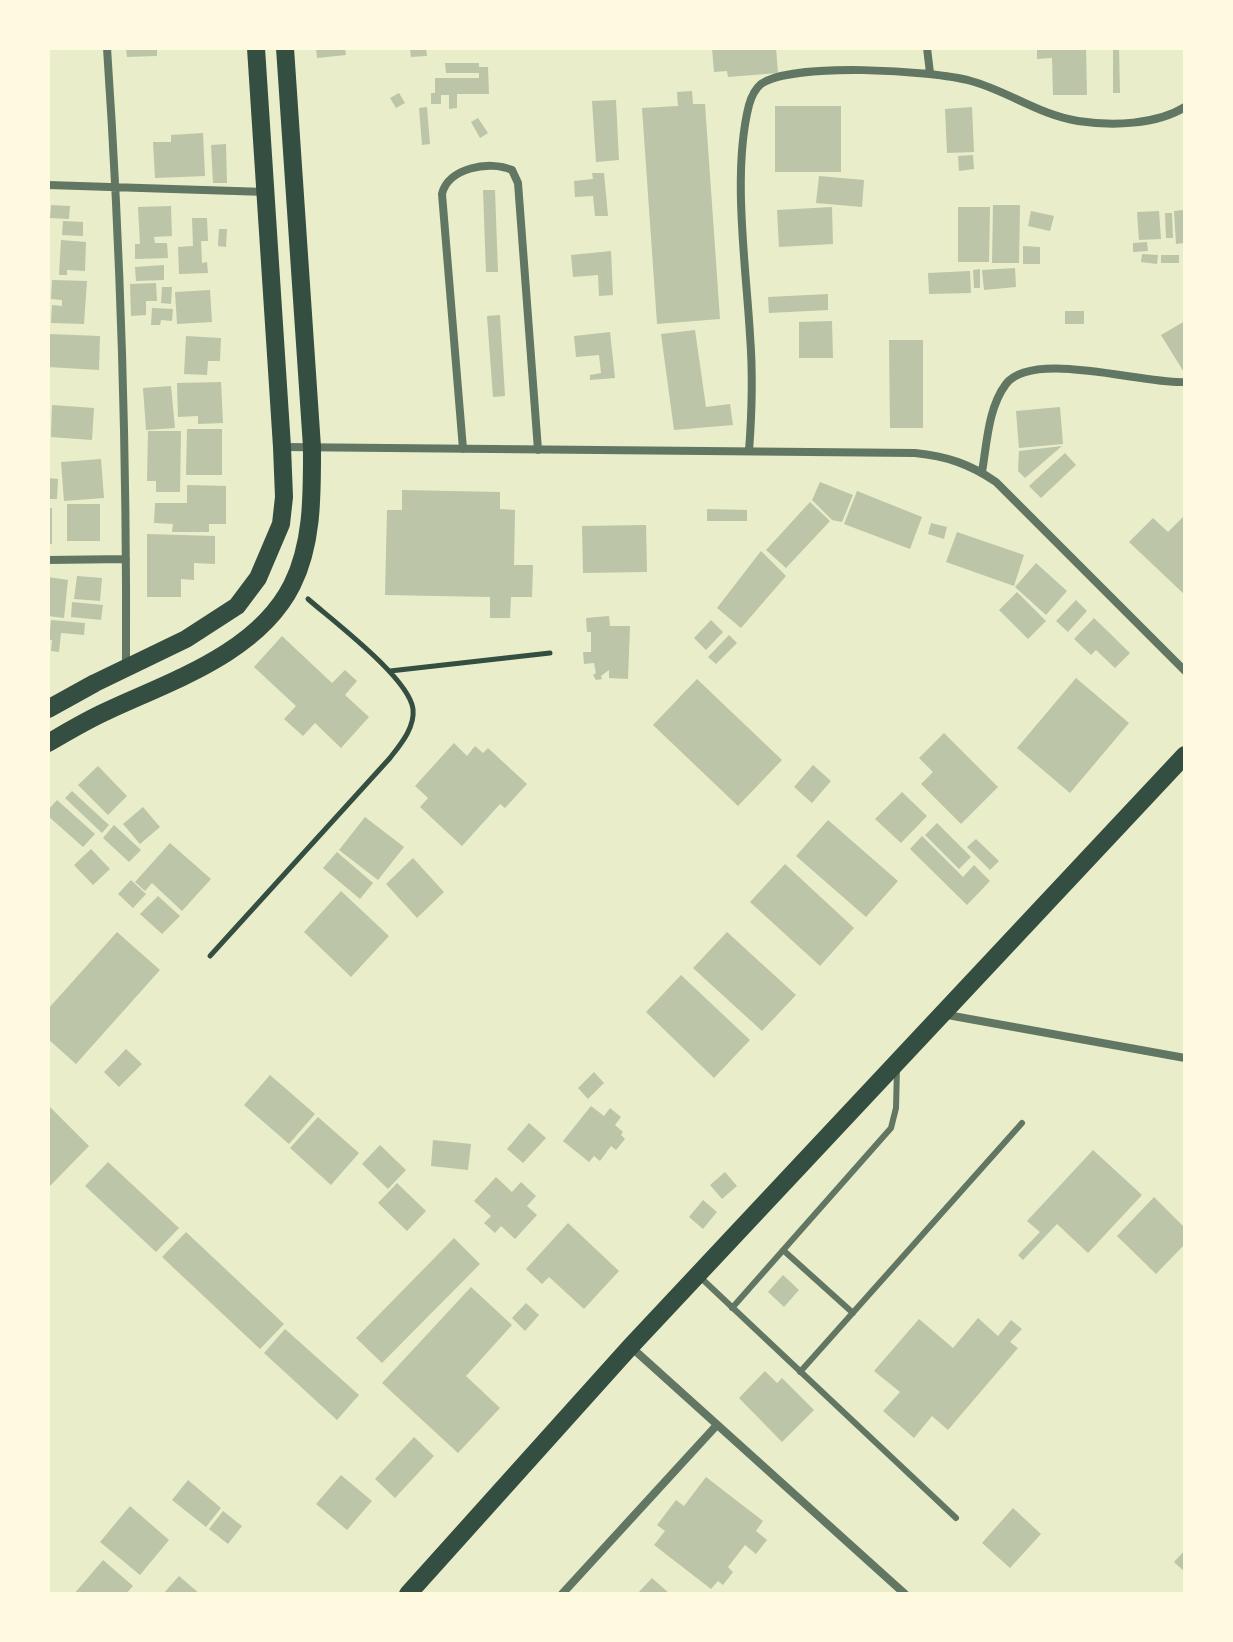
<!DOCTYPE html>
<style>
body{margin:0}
#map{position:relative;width:1233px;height:1642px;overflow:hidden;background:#e9edc9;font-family:"Alegreya Sans",sans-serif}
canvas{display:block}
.frame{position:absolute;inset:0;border:50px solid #fefae0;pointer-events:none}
</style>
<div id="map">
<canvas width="1233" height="1642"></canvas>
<div class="frame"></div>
</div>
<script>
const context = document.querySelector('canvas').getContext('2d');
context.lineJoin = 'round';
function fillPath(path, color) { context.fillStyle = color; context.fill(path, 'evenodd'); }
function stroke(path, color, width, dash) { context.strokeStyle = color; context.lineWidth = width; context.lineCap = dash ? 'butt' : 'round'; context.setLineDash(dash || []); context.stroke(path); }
const building = new Path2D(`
 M126,48H157V56L127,57Z
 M316,48H345L346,55L317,58Z
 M410,48H426L427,56L411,57Z
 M712,48H776L778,73L728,77L727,71L714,72Z
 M1037,48H1086L1087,95H1053L1052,58L1037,59Z
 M1113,48H1119L1120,93H1113Z
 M445,63H479V67H488L489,94H457V108L449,109V95H441V104H431V93H435V78H479V73H446Z
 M692,91L693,104H705L720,319L657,324L642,108L678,106L677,92Z
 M399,93L405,103L396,108L390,98Z
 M616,100L619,160L596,162L592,101Z
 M775,106H841V172H775Z
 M427,107L430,144L422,145L419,108Z
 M972,107L974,152L947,153L945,109Z
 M478,118L488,133L480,138L471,122Z
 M203,133L205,176L155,178L153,142H171V135Z
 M226,144L227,183H213L211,145Z
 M973,155L974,169L959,171L958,156Z
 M592,173H604L608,216H595L593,196L575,197L574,181L593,179Z
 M819,176L864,180L862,207L816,203Z
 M483,190H495L498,272H486Z
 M51,205L70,206L69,219L50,218Z
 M993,205H1020L1019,263H992Z
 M171,206L172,236L154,237L155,243H167L168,258L135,259V244H140L138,207Z
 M832,207L833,244L779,247L777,210Z
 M958,207H990L989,262H958Z
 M1184,210L1185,243L1176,244L1174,211Z
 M1031,211L1054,216L1050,231L1028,226Z
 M1159,211L1161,239L1139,240L1137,212Z
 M1165,213H1172L1173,238H1166Z
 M192,218H207L208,241H201L202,263L207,262L208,273L179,274L178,247L193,246Z
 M63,221L83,222V236L62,235Z
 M219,229H227L226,247L218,246Z
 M61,240L86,242L85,271L67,270V275H59Z
 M1147,242L1148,251L1133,252V243Z
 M1023,246L1040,247V264H1023Z
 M611,251L613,295L599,296L598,275L573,277L571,255Z
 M1142,254L1158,255L1157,264L1141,262Z
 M1161,255H1179V263H1161Z
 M164,265V280L136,281L135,267Z
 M1015,268L1016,287L984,290L982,270Z
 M980,269V288H974L973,270Z
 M970,271L971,293L929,294L928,273Z
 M52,280L87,281L84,324L51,323L52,305L62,306V300L51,299Z
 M156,283L157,301H146V315L131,316L130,284Z
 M162,287H172L171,304L161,303Z
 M210,290L212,322L177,324L175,292Z
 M828,294V310L769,313L768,297Z
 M152,308L173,309L172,321L161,320L160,325H151Z
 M1065,311H1084V324H1065Z
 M500,315L505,396L493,397L487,316Z
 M832,321L833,358H799V322Z
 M1185,321V374L1161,335Z
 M695,330L706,407L730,404L733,425L674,430L661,334Z
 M610,332L615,378L590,380V375L601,373L599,355L576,357L574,336Z
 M49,334L100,336L99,370L48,367Z
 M186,336L221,338L220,361H208L207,375L184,374Z
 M889,340H923V428H890Z
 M221,382L223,423L198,424V416L178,417L177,383Z
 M171,386L175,428L146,430L143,388Z
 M52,405L94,408L92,440L51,437Z
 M1060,407L1063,444L1019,448L1016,411Z
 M187,429H222V475H186Z
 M148,431H181L180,492H156V481H147Z
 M1062,446L1025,478L1018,471L1019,451Z
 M1065,453L1076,465L1041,498L1029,486Z
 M101,459L104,498L64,501L61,462Z
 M48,478L58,479L57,499H48Z
 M820,482L853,495L842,522L832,520L812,500Z
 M187,485L226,486V524H209V532H172L173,524L154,523L155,503H187Z
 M402,490L500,492V509L515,510L514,565H533L532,597H511L510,618H490V597L385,595L387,510H402Z
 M857,491L922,517L910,549L844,524Z
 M810,502L830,521L786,568L766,550Z
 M67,504H100V541H67Z
 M48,508H52V544H48Z
 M707,509L747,510V521H707Z
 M1185,515V595L1129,542L1153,518L1168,532Z
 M931,523L947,527L944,539L928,534Z
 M646,525L647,572L583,573L582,526Z
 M957,532L1024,555L1014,586L946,562Z
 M147,534L215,536V564L194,563V580L181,579V597H147Z
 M761,551L786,576L741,628L717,608Z
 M1036,563L1067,591L1046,615L1015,587Z
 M77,576L102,578L100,601L74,599Z
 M48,577L68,580L64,618L48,616Z
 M1017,592L1046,621L1028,639L999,610Z
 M1076,600L1087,611L1068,632L1056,621Z
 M72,602L103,605L101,620L71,617Z
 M609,616L610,626H630L628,679L609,678V670L601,676L602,679L596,680L593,675L596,673L594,663L584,664L583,652H591V632H587L586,618Z
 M1094,618L1130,653L1115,668L1096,650L1091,655L1074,639Z
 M51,620L85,623L84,635L61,633L59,652L51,651L52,640H48V629L50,630Z
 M711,620L723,632L706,650L694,638Z
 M729,635L737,643L716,664L708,657Z
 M282,636L332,683L345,670L357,681L345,695L369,717L341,748L315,723L303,736L284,719L296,706L254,667Z
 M1076,678L1129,723L1070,793L1017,748Z
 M697,679L782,760L738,806L653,725Z
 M944,733L998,787L961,824L921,784L933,772L919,758Z
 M454,743L467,756L475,746L483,753L488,748L527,784L505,808L500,804L462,846L420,807L428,798L415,786Z
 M813,765L831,781L812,803L794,787Z
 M98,766L127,796L108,815L78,785Z
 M72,791L109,825L102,833L65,798Z
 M902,792L927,816L901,843L875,819Z
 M57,800L95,834L83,847L48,816V810Z
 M143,807L160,827L140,844L123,824Z
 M365,817L404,847L378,880L339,850Z
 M828,820L898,881L866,917L796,856Z
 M937,823L971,857L959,869L925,835Z
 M114,825L141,850L129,862L103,838Z
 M922,836L963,877L974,865L990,881L967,905L910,849Z
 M976,839L999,861L990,870L967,847Z
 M170,843L211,879L182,911L152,883L145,891L135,882Z
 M91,849L110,869L93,885L74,865Z
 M337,852L373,883L360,899L323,868Z
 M413,858L444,892L417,918L386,884Z
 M785,864L854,928L820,966L750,902Z
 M131,880L146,894L133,908L118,894Z
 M341,891L389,936L351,977L304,932Z
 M158,896L180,916L162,934L140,914Z
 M117,932L160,970L76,1064L48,1039V1009Z
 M727,932L796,995L762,1031L693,968Z
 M681,975L750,1040L714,1078L646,1012Z
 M126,1049L142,1064L119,1087L104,1072Z
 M594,1072L604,1083L588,1099L578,1088Z
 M270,1075L315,1114L289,1144L244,1105Z
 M48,1105L89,1146L48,1188Z
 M591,1106L604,1116L610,1108L621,1117L615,1125L623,1132L621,1135L625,1139L616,1150L611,1146L600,1161L594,1156L589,1162L563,1141Z
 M318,1117L359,1153L331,1185L290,1148Z
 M529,1123L546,1138L523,1163L507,1149Z
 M433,1140L471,1144L468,1170L431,1166Z
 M380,1145L406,1170L388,1189L362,1164Z
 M1093,1150L1142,1195L1088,1253L1057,1224L1023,1260L1018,1255L1040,1232L1027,1221Z
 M108,1162L179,1228L156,1252L85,1186Z
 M725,1172L737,1186L722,1199L710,1185Z
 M496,1177L512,1192L521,1182L536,1196L527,1206L537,1215L515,1239L501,1226L495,1233L484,1223L491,1216L474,1201Z
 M397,1183L426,1211L407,1231L378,1203Z
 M1154,1197L1185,1228V1244L1156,1274L1117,1236Z
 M703,1200L717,1212L703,1229L689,1217Z
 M568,1223L619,1271L584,1309L549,1277L542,1284L526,1269Z
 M186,1232L284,1324L260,1349L162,1257Z
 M454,1238L480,1264L382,1363L356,1338Z
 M783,1275L799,1290L784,1307L768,1292Z
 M471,1287L512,1325L466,1376L500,1408L458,1453L382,1383Z
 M526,1303L539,1315L525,1331L512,1318Z
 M978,1318L998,1336L1011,1320L1022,1329L1010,1342L1018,1348L948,1430L932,1416L914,1438L883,1411L900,1392L874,1371L919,1319L953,1348Z
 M285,1329L359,1395L337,1420L264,1353Z
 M765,1371L777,1383L782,1378L814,1410L782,1442L739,1398Z
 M414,1437L434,1456L395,1498L375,1479Z
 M341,1475L372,1501L347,1530L316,1504Z
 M706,1477L763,1521L756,1531L767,1540L756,1554L745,1545L728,1567L733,1572L723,1585L718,1581L711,1589L654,1545L665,1531L657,1525L676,1500L684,1506Z
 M188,1480L221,1508L206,1527L172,1500Z
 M130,1506L169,1540L140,1575L100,1542Z
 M1013,1508L1041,1534L1010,1568L982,1543Z
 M223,1511L242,1526L228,1544L209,1529Z
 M1185,1550V1572L1174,1562Z
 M103,1560L133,1586L126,1594H74Z
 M179,1576L200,1594H163Z
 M652,1578L670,1594H637Z`);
const path = new Path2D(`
 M390,671L550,653
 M210,956L390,758C400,745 415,728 413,709C409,678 333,621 308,599`);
const service = new Path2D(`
 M783,1250L853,1313
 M700,1277L956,1518
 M732,1308L891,1128L896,1108L897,1068
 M800,1372L1022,1123`);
const minor = new Path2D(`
 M107,48C121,254 127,461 126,667
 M927,48L930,73
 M48,185L266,192
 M282,447L915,453C946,456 970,464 996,482L1185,671
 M463,449L442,194C448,168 489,160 512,170L518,183L538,450
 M749,451C752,412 753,374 750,335C746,266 732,172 749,105C751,98 755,89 761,84C792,62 933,70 971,81C1008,91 1039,115 1078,121C1112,126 1156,125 1185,107
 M982,472C987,443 988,408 1006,384C1033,349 1145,385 1185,382
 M48,560L126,559
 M942,1014L1185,1058
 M631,1347L905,1594
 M562,1594L716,1426`);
const primary = new Path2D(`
 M48,709L95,683L186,639L237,606L258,578L281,524L284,497L282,447L256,48
 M48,743C67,732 87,720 107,711C171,681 258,653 292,585C313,543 312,494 312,447L285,48
 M408,1594L630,1347L1185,755`);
fillPath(building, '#bcc5a7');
stroke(path, '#344e41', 5);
stroke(service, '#617663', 6);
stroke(minor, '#617663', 8);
stroke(primary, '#344e41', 18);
</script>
